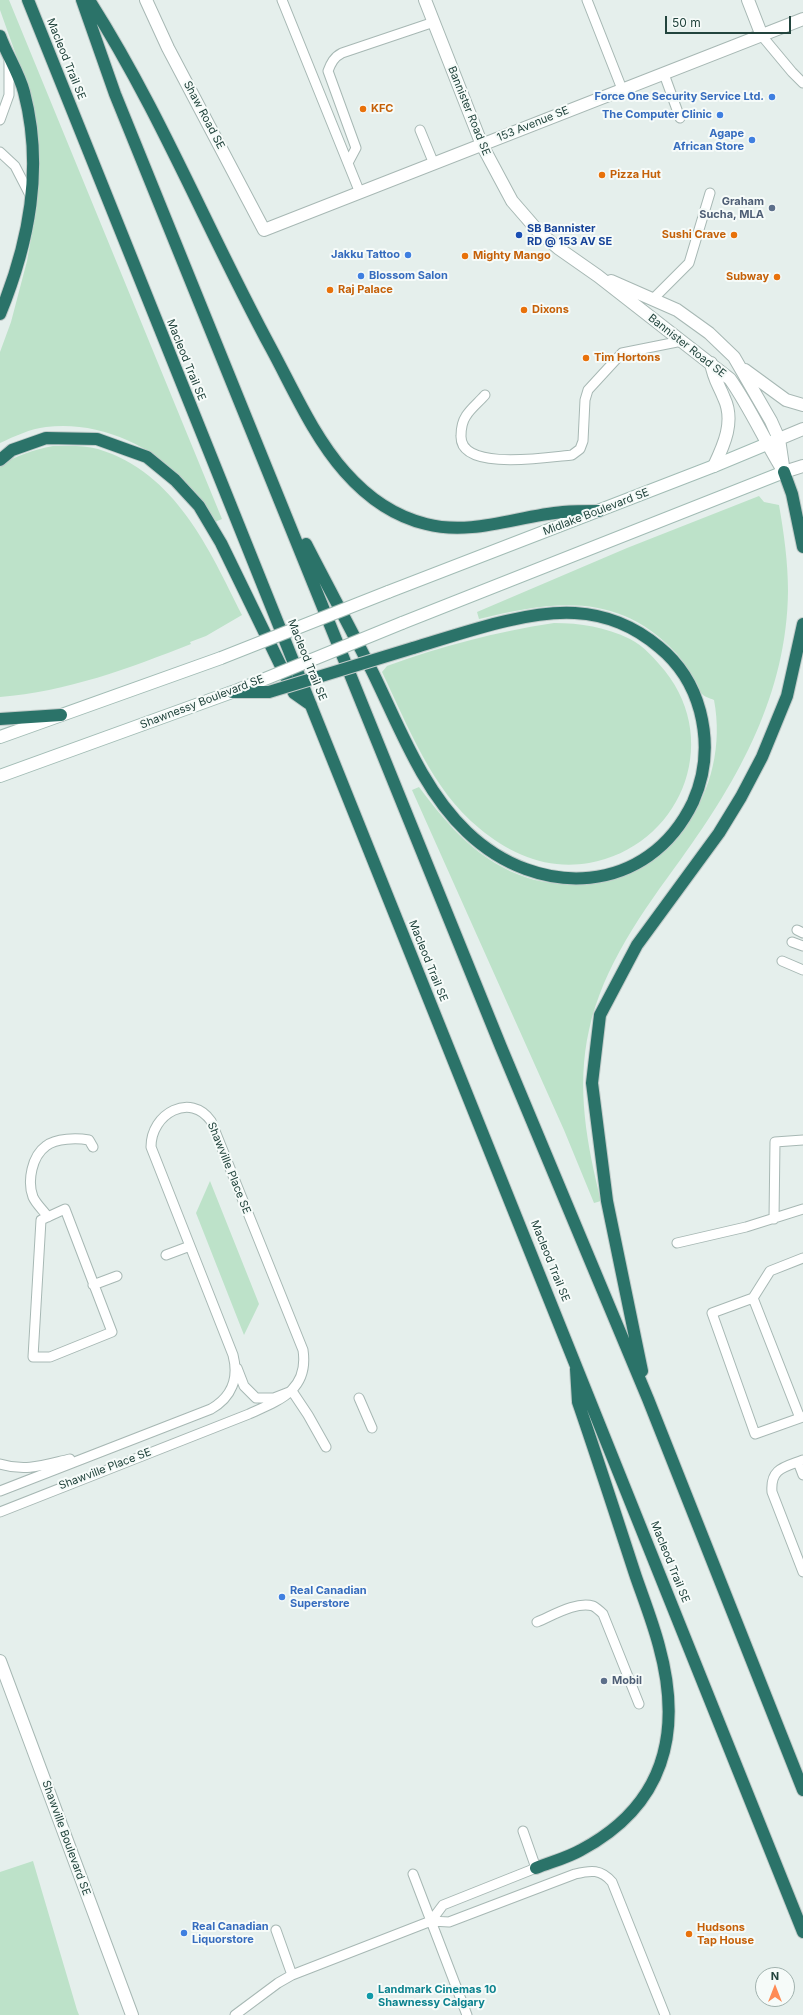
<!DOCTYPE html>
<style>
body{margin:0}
#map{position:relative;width:803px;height:2015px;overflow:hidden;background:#e5efec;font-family:Inter,sans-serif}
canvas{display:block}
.north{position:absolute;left:755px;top:1967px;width:40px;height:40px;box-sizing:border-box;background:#f6fbf9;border:1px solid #a1b2ae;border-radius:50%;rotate:0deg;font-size:11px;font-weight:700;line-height:16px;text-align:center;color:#22443d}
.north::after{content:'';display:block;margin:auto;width:14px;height:18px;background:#fe8b55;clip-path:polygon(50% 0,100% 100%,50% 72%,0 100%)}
.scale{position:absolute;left:665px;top:16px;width:126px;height:18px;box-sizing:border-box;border:2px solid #22443d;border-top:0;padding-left:5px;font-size:12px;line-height:14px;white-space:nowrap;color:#22443d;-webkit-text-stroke:3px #f6fbf9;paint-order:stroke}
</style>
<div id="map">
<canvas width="803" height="2015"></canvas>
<div class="north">N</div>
<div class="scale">50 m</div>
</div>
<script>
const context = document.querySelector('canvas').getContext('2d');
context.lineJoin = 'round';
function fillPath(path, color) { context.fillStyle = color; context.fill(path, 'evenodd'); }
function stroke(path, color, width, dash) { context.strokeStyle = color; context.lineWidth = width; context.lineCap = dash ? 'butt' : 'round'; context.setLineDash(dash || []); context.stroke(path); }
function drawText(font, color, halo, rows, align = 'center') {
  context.font = font + ' Inter,sans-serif'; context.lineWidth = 4; context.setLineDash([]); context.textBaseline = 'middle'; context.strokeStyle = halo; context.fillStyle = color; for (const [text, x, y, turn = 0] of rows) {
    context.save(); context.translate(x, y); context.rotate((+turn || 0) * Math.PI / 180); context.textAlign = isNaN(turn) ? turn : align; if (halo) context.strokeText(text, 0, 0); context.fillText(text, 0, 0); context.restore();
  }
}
const green = new Path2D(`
 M0,0H9L222,519L215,522C204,508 193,492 181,479C148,442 95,421 46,427C30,429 15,436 0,443V352L11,322L27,261L36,210L39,168L35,123L26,83L0,10Z
 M53,446C68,446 84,445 98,449C176,473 209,549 242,615L206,636L190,642L191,644C130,668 66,692 0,697V466C17,455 33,450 53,446Z
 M759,496L764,502L779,505C784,534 788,562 788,591C787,693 739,779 681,859C643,911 603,966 589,1030C576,1088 587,1145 601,1201L594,1203L564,1130L412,790L419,787C449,827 479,862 528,878C543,883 560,884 576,884C670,882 731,789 714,700C710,698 704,697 701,693C699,690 698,685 696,682C690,673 684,662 677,654C618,591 555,601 479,619L477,612L627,548Z
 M554,623C581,623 605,627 630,639C644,646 655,659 665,671C723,744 679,847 589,863C548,870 511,855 479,828C432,790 408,726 382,672L387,666C442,646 495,632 554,623Z
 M210,1181L259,1304L244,1335L196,1213Z
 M33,1861L77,2010L79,2015H0V1872Z`);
const service = new Path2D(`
 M282,0L360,193
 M587,0L622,89
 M762,36L792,72L803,83
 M664,74L680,118
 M0,120L9,95V59
 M420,130L434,164
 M0,152L15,166L31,197
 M348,163L356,148L328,71C331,63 334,57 342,53L434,22
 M653,299L689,263L710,193
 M485,395C479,402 471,408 466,416C462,422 461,429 461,436C460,472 549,457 572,455L580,449L583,441L585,400L588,390L622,353L682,341
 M797,930L803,933
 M792,942L803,946
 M782,961L803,970
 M65,1209L112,1332L50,1357H33L41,1220Z
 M48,1217C44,1211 36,1204 33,1197C27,1181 32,1156 46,1146C56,1138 77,1138 89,1140L93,1147
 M774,1219L775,1142L803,1140
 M677,1243L746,1227L803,1209
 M166,1255L190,1246
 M803,1258L770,1271L753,1298L712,1313L755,1434L803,1417
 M93,1285L117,1276
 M753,1298L800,1418
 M237,1368L244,1386L256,1398H274L292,1391L308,1415L326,1447
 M359,1398L372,1428
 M803,1460C785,1467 770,1468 772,1492L803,1572
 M798,1462L803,1475
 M0,1464C26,1472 44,1465 70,1459
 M0,1491L211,1409C232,1397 239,1378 233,1355L151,1147C151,1113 191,1092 211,1121L303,1350C309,1390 280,1400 249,1414L0,1512
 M537,1622C552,1616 576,1601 593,1606C597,1608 600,1611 603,1614L639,1704
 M413,1874L467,2015
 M431,1921L443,1905L536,1868L523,1831
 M276,1930L292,1975
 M235,2015L278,1983L292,1975L431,1921L449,1922L575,1874C591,1870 601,1869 612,1882L665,2015`);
const minor = new Path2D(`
 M146,0L168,48L264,230L803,19
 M748,0L762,36`);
const tertiary = new Path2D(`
 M425,0L482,145L512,201L538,231L558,248L598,276L730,379C751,409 765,442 784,472
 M611,281L677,310L709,333L734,357L771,421L779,439L783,466
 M711,363C714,380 718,383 724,398C735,421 724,445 714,466
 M745,370L786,400L803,405
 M779,439L803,429
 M784,472L803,466
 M0,1661L132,2015`);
const secondary = new Path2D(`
 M388,592L714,466L779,439
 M402,623L784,472
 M0,737L221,658
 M0,776L232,692`);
const motorway = new Path2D(`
 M28,0C286,644 547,1287 803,1932
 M82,0L115,94L501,1047L648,1399L803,1790
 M89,0C160,111 209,234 272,350C294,391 314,437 345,472C367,497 393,516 426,524C472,536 517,516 563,512C575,511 587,511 599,511
 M0,36C7,55 19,73 24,92C44,168 29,243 0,314
 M0,460L12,450L46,438L97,439L147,457L175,480L199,506L221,543L294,693L311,705
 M784,472L792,494L803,547
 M306,544C328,587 351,629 373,673C400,728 422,789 467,832C538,900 648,896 693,802C706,773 708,742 700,711C693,685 680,664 659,647C634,626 608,615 575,613C526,610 460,634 413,648
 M0,719L61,715
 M642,1371L607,1201L592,1083L600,1015L637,945L719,833L741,797L762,757L787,696L803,624
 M536,1868C551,1862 567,1858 581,1850C664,1806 683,1733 659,1646C653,1623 644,1600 636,1577C617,1519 598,1460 578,1402L576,1369`);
const secondaryBridge = new Path2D(`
 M221,658L388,592
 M233,692L402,623`);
const motorwayBridge = new Path2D(`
 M232,692H269L413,648`);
const markers = [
 [772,97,4,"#3f7fe0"],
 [363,109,4,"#e8710a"],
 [720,115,4,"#3f7fe0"],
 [752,140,4,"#3f7fe0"],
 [602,175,4,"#e8710a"],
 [772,208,4,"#5c6f8a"],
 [519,235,4,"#1a4fb4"],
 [734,235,4,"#e8710a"],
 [408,255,4,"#3f7fe0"],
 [465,256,4,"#e8710a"],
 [361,276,4,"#3f7fe0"],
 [777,277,4,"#e8710a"],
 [330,290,4,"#e8710a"],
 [524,310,4,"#e8710a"],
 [586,358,4,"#e8710a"],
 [282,1597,4,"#3f7fe0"],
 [604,1681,4,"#5c6f8a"],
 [184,1933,4,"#3f7fe0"],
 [689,1934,4,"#e8710a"],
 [370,1996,4,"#0f9aa8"]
];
const streetNames = [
 ["Macleod Trail SE",66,59,68],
 ["Bannister Road SE",469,111,68],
 ["Shaw Road SE",204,115,62],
 ["153 Avenue SE",533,124,-22],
 ["Bannister Road SE",687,346,38],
 ["Macleod Trail SE",186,360,68],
 ["Midlake Boulevard SE",596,512,-21],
 ["Macleod Trail SE",307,660,68],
 ["Shawnessy Boulevard SE",202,702,-21],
 ["Macleod Trail SE",428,961,68],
 ["Shawville Place SE",229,1168,68],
 ["Macleod Trail SE",550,1261,68],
 ["Shawville Place SE",105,1469,-21],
 ["Macleod Trail SE",670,1562,68],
 ["Shawville Boulevard SE",66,1838,70]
];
const shopNames = [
 ["Force One Security Service Ltd.",764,97],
 ["The Computer Clinic",712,115],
 ["Agape",744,134],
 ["African Store",744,147],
 ["Jakku Tattoo",400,255],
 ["Blossom Salon",369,276,"left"],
 ["Real Canadian",290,1591,"left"],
 ["Superstore",290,1604,"left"],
 ["Real Canadian",192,1927,"left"],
 ["Liquorstore",192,1940,"left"]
];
const foodNames = [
 ["KFC",371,109],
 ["Pizza Hut",610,175],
 ["Sushi Crave",726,235,"right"],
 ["Mighty Mango",473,256],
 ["Subway",769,277,"right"],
 ["Raj Palace",338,290],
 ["Dixons",532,310],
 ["Tim Hortons",594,358],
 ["Hudsons",697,1928],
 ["Tap House",697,1941]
];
const serviceNames = [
 ["Graham",764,202],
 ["Sucha, MLA",764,215],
 ["Mobil",612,1681,"left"]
];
const transitNames = [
 ["SB Bannister",527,229],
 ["RD @ 153 AV SE",527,242]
];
const cultureNames = [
 ["Landmark Cinemas 10",378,1990],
 ["Shawnessy Calgary",378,2003]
];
fillPath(green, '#bde2c9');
stroke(service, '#a7b8b4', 11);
stroke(minor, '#a7b8b4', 14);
stroke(tertiary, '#a7b8b4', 14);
stroke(secondary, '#a2bcb5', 14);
stroke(motorway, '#c1cbc9', 14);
stroke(service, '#fff', 9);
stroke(minor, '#fff', 12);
stroke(tertiary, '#fff', 12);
stroke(secondary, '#fff', 12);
stroke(motorway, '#2b7369', 12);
stroke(secondaryBridge, '#a2bcb5', 14, []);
stroke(motorwayBridge, '#c1cbc9', 14, []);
stroke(secondaryBridge, '#fff', 12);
stroke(motorwayBridge, '#2b7369', 12);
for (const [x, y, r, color] of markers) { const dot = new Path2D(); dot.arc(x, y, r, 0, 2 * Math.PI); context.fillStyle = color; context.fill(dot); stroke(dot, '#f6fbf9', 1.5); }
drawText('11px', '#22443d', '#f6fbf9', streetNames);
drawText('bold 11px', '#366cbe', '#f6fbf9', shopNames, 'right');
drawText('bold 11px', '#c56008', '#f6fbf9', foodNames, 'left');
drawText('bold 11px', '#4e5e75', '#f6fbf9', serviceNames, 'right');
drawText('bold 11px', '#164399', '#f6fbf9', transitNames, 'left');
drawText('bold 11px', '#0d838f', '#f6fbf9', cultureNames, 'left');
</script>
